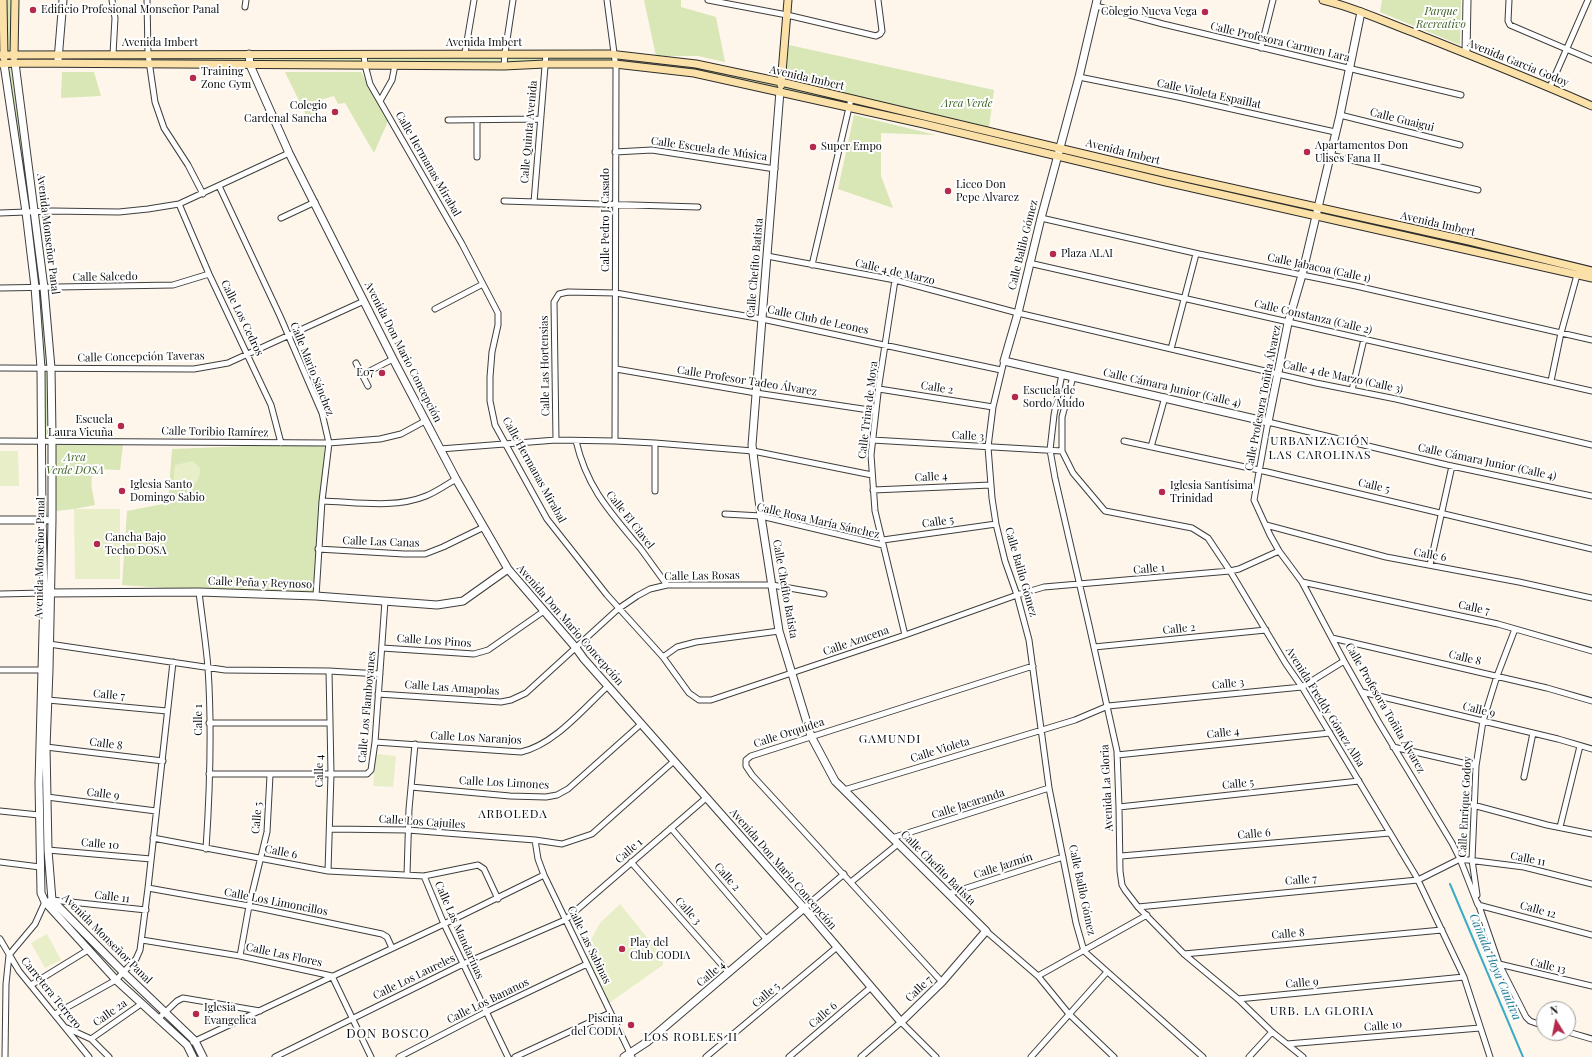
<!DOCTYPE html>
<meta charset="utf-8">
<style>
body{margin:0}
#map{position:relative;width:1592px;height:1057px;overflow:hidden;background:#fef6ea;font-family:"Playfair Display",serif}
canvas{display:block}
.north{position:absolute;left:1536px;top:1001px;width:40px;height:40px;box-sizing:border-box;background:#fff;border:1px solid #9d9d9d;border-radius:50%;rotate:350deg;font-size:11px;font-weight:700;line-height:16px;text-align:center;color:#0b0b0b}
.north::after{content:'';display:block;margin:auto;width:14px;height:18px;background:#b42a4d;clip-path:polygon(50% 0,100% 100%,50% 72%,0 100%)}
</style>
<div id="map">
<canvas width="1592" height="1057"></canvas>
<div class="north">N</div>
</div>
<script>
const context = document.querySelector('canvas').getContext('2d');
context.lineJoin = 'round';
function fillPath(path, color) { context.fillStyle = color; context.fill(path, 'evenodd'); }
function stroke(path, color, width, dash) { context.strokeStyle = color; context.lineWidth = width; context.lineCap = dash ? 'butt' : 'round'; context.setLineDash(dash || []); context.stroke(path); }
function drawText(font, color, halo, rows, align = 'center') {
  context.font = font + ' "Playfair Display",serif'; context.lineWidth = 4; context.setLineDash([]); context.textBaseline = 'middle'; context.strokeStyle = halo; context.fillStyle = color; for (const [text, x, y, turn = 0] of rows) {
    context.save(); context.translate(x, y); context.rotate((+turn || 0) * Math.PI / 180); context.textAlign = isNaN(turn) ? turn : align; if (halo) context.strokeText(text, 0, 0); context.fillText(text, 0, 0); context.restore();
  }
}
const green = new Path2D(`
 M7,0H13L12,51H6Z
 M644,0H681V7L716,17L725,62L698,56H656Z
 M1382,0H1461L1460,45L1380,12Z
 M789,45L994,90L989,128L787,80V60Z
 M147,56V63L60,62L61,57Z
 M362,56V63L252,62V57Z
 M544,56L543,61L507,63L508,57Z
 M612,56V62H548L549,57Z
 M152,57H246V63L151,62Z
 M367,57H502V64L367,62Z
 M619,57L697,67L779,84L778,89L618,62Z
 M14,66L33,209H27L6,67Z
 M62,72H94L101,96L61,98Z
 M285,72H361L388,121L374,153L345,103L338,104L334,96L313,102L319,115L309,121Z
 M785,85L847,101L846,104L784,91Z
 M854,115L936,135L881,133V176L893,208L838,189Z
 M927,118L1056,149L1055,154L926,124Z
 M1062,151L1166,175L1164,180L1061,156Z
 M1170,177L1314,210L1313,213L1169,182Z
 M1319,210L1466,243L1479,248L1463,247L1318,215Z
 M28,214H33L42,286H36Z
 M37,289H43L49,366H43Z
 M48,371L49,437L44,436V372Z
 M325,443L315,592L271,595L122,585L127,511L168,503L172,449Z
 M58,444L123,445L120,470L95,469C88,481 93,492 95,505L74,509L56,511L55,446Z`);
const pitch = new Path2D(`
 M0,451H18L19,486H0Z
 M193,461L200,468C201,483 190,490 176,490L173,487L175,465Z
 M74,509H120V579H75Z
 M376,754L396,756L393,787L373,786Z
 M620,904L663,957V965L609,1003L591,965L587,956L589,943L600,923Z
 M47,934L61,960L45,968L31,943Z`);
const stream = new Path2D(`
 M1450,884L1523,1057`);
const minor = new Path2D(`
 M112,0L115,18L113,54
 M147,0L148,54L155,102L164,128L188,165L203,194
 M607,0L616,68L615,441
 M708,0L787,15L876,36L880,34L882,31L878,0
 M1509,0L1508,21L1510,25L1592,60
 M1096,6L1163,24L1461,95
 M245,7L246,0
 M1261,48L1273,0
 M465,53L474,0
 M364,54L365,65L370,84L462,244L498,313V325L492,352L490,377V401L495,425L547,519L607,595L663,657L689,693L699,700H711L905,635L1017,595L1044,587L1230,571L1239,569L1279,551
 M504,66L505,53L513,0
 M1079,77L1178,97L1335,132
 M1550,87L1588,0
 M380,101L392,80L395,65
 M1340,115L1460,145
 M448,120L540,119
 M477,120V157
 M615,152L652,150L775,169
 M1330,155L1478,190
 M219,186L280,316L322,413L329,443L322,501L316,596
 M504,201L698,207
 M534,202L546,54
 M179,204L209,274L271,405L281,443
 M0,213L52,211L119,212L148,209L179,204L289,153
 M281,218L315,202
 M1041,218L1199,254L1356,286L1592,340
 M767,256L895,280L1018,313L1316,383L1396,399L1592,445
 M1029,263L1592,391
 M812,265L851,99
 M895,280L879,384L871,455L875,511L905,635
 M0,288L173,285L209,274
 M435,309L483,284
 M1171,349L1196,254
 M1004,361L993,407L988,447L992,498L996,524L1005,561L1017,595L1029,640L1049,788L1076,923L1084,951L1203,1057
 M356,363L368,386
 M0,368L194,369L228,363L364,301
 M616,369L756,393L876,411
 M1062,374L1054,415L1050,450L1055,478L1089,625L1117,751L1119,807L1120,871L1122,885L1125,890L1138,907L1184,954L1238,999L1272,1032L1303,1057
 M362,375L393,359
 M1073,377L1062,417V451L1073,473L1105,511L1192,528L1208,538L1230,571L1286,664L1302,687L1416,876L1464,977L1490,1057
 M1551,381L1561,333L1577,275
 M879,389L993,407
 M1352,390L1364,339
 M556,440L554,302L559,294L568,292L616,293L762,319L1001,370
 M872,440L1062,451
 M0,441L329,443L380,439L401,434L425,421
 M576,441C587,488 610,512 640,548C649,560 658,573 667,585
 M1124,441L1259,470L1592,549
 M655,443V491
 M1151,447L1165,397
 M440,449L556,440L615,441L655,443L753,451L872,475
 M873,490L991,485
 M1592,496L1447,465L1268,422L1254,500L1270,535L1279,551L1302,582L1344,661L1378,721L1452,843L1460,859L1478,905L1592,935
 M322,501C356,502 394,509 426,496C436,492 446,485 456,479
 M725,514L761,516L883,545
 M1266,525L1386,557L1519,582L1592,598
 M883,540L996,524
 M318,549L404,554H425L443,547L484,527
 M1430,565L1452,466
 M1302,582L1498,624L1592,651
 M199,592C202,618 206,643 208,668C212,728 210,789 206,849
 M0,594L44,593
 M1332,638L1547,688L1592,701
 M49,644L225,670L329,671L380,674
 M1094,647L1266,630
 M382,648L474,654L488,650L544,611
 M663,657L677,647L696,642L779,631
 M0,670H45
 M1362,692L1558,739L1592,749
 M378,694L501,702L511,700L526,693L618,609L637,596L650,589L667,585H772L824,594
 M48,700L167,711
 M209,723H330
 M375,742L521,752C554,745 584,708 608,686
 M46,747L163,761
 M1393,747L1476,766
 M1117,755L1330,733
 M209,774H367L371,770L375,742L385,601
 M1524,777L1533,733
 M411,787L510,796L546,797L557,795L568,789L641,724
 M844,790L1075,720L1108,706L1302,687L1344,661
 M47,797L156,811
 M1473,805L1547,825L1592,834
 M1119,807L1359,781
 M0,811L39,815
 M1560,827L1580,746
 M671,828L767,940
 M331,829L408,830L535,840L562,844L592,834L674,761
 M153,838L328,871L424,876L478,865L484,869L498,899
 M892,838L1049,788
 M535,840L538,859L544,875L632,1057
 M48,850L151,859
 M1121,856L1390,833
 M0,862L40,867
 M631,862L729,973
 M328,871L331,774L329,671
 M407,875L409,809L415,744
 M424,876L444,924L508,1057
 M851,882L898,844
 M148,888L249,906L382,934L387,937L392,948
 M948,894L1063,857
 M1477,895L1472,860L1476,766L1483,721L1497,676L1515,629
 M1478,903L1499,964L1526,1017L1530,1021L1544,1026
 M1138,907L1418,880L1460,859L1524,867L1592,884
 M804,908L844,874
 M986,931L1038,976L1069,1014L1114,1057
 M0,939L19,971L89,1057
 M142,940L240,956L332,976L371,1057
 M1184,954L1442,930
 M240,956L249,906L267,832L270,775
 M1499,964L1592,986
 M1038,976L1147,915
 M942,982L752,775L746,766V760L751,756L1033,666
 M31,985L88,950
 M1238,999L1464,977
 M55,1014L116,980L136,959L140,950L148,888L173,662
 M158,1019L177,1001L183,998L260,1011
 M67,1028L91,1039L109,1057
 M1568,1032L1592,1039
 M91,1039L141,1004
 M193,1042L444,924L544,875
 M1287,1044L1480,1028
 M5,1057L6,984L9,955L35,924L45,902L52,900L146,910
 M275,1057L463,964L565,920L706,798
 M399,1057L486,1012L587,964
 M515,1057L610,1013
 M706,1057L837,947
 M789,1057L870,988
 M861,1057L901,1022L936,1057
 M1031,1057L1107,972
 M1249,1057L1272,1032`);
const tertiary = new Path2D(`
 M1097,0L1079,77L1041,218L1018,313L1004,361L1268,422L1288,323L1302,275L1340,115L1361,12
 M1466,53L1467,0
 M249,54L250,65L289,153L393,359L456,479L508,569L576,648L584,659L804,908L901,1022L942,982L986,931L835,781L811,736L779,631L761,516L752,445L780,91
 M58,60L63,0
 M15,63L44,288L51,368L52,435V520L49,670L46,747L48,850L52,900L123,972L195,1041L203,1057
 M4,64L26,212L35,287L41,368L42,520L44,593L39,783L41,893L45,902L116,980L187,1045L193,1057
 M0,520H46
 M46,593L199,592L316,596L437,605L463,601L508,569
 M624,1057L647,1042L804,908`);
const secondary = new Path2D(`
 M3,0L4,58
 M1323,0C1354,7 1385,22 1415,33C1474,57 1534,80 1592,106
 M0,55L609,54L696,64L781,82L1168,174L1469,241L1592,271
 M14,57L15,0
 M0,64L15,63L504,66L545,64H615L694,73L924,124L1166,182L1592,278
 M781,85L788,0`);
const markers = [
 [33,10,4,"#b42a4d"],
 [1205,12,4,"#b42a4d"],
 [193,78,4,"#b42a4d"],
 [335,112,4,"#b42a4d"],
 [813,147,4,"#b42a4d"],
 [1307,152,4,"#b42a4d"],
 [948,191,4,"#b42a4d"],
 [1053,254,4,"#b42a4d"],
 [382,373,4,"#b42a4d"],
 [1015,397,4,"#b42a4d"],
 [121,426,4,"#b42a4d"],
 [122,491,4,"#b42a4d"],
 [1162,492,4,"#b42a4d"],
 [97,544,4,"#b42a4d"],
 [622,949,4,"#b42a4d"],
 [196,1014,4,"#b42a4d"],
 [631,1025,4,"#b42a4d"]
];
const poiNames = [
 ["Edificio Profesional Monseñor Panal",41,10],
 ["Colegio Nueva Vega",1197,12,"right"],
 ["Training",201,72],
 ["Zone Gym",201,85],
 ["Colegio",327,106,"right"],
 ["Cardenal Sancha",327,119,"right"],
 ["Apartamentos Don",1315,146],
 ["Ulises Fana II",1315,159],
 ["Super Empo",821,147],
 ["Liceo Don",956,185],
 ["Pepe Alvarez",956,198],
 ["Plaza ALAI",1061,254],
 ["E07",374,373,"right"],
 ["Escuela de",1023,391],
 ["Sordo/Mudo",1023,404],
 ["Escuela",113,420,"right"],
 ["Laura Vicuña",113,433,"right"],
 ["Iglesia Santo",130,485],
 ["Domingo Sabio",130,498],
 ["Iglesia Santísima",1170,486],
 ["Trinidad",1170,499],
 ["Cancha Bajo",105,538],
 ["Techo DOSA",105,551],
 ["Play del",630,943],
 ["Club CODIA",630,956],
 ["Iglesia",204,1008],
 ["Evangelica",204,1021],
 ["Piscina",623,1019,"right"],
 ["del CODIA",623,1032,"right"]
];
const parkNames = [
 ["Parque",1441,12],
 ["Recreativo",1441,25],
 ["Area Verde",967,104],
 ["Area",75,458],
 ["Verde DOSA",75,471]
];
const streetNames = [
 ["Calle Profesora Carmen Lara",1280,42,13],
 ["Avenida Imbert",160,43],
 ["Avenida Imbert",484,43],
 ["Avenida García Godoy",1518,63,22],
 ["Avenida Imbert",807,78,13],
 ["Calle Violeta Espaillat",1209,94,12],
 ["Calle Guaigui",1402,120,14],
 ["Calle Quinta Avenida",529,132,-85],
 ["Calle Escuela de Música",709,149,8],
 ["Avenida Imbert",1123,152,14],
 ["Calle Hermanas Mirabal",428,164,60],
 ["Calle Pedro J. Casado",606,220,-90],
 ["Avenida Imbert",1438,224,13],
 ["Avenida Monseñor Panal",48,234,83],
 ["Calle Balilo Gómez",1023,245,-76],
 ["Calle Chefito Batista",755,268,-85],
 ["Calle Jabacoa (Calle 1)",1319,268,12],
 ["Calle 4 de Marzo",895,272,13],
 ["Calle Salcedo",105,277,-1],
 ["Calle Constanza (Calle 2)",1313,317,13],
 ["Calle Los Cedros",242,318,64],
 ["Calle Club de Leones",818,320,12],
 ["Avenida Don Mario Concepción",403,352,63],
 ["Calle Concepción Taveras",141,357,-1],
 ["Calle Las Hortensias",545,366,-91],
 ["Calle Mario Sánchez",312,369,68],
 ["Calle 4 de Marzo (Calle 3)",1343,377,12],
 ["Calle Profesor Tadeo Álvarez",747,381,9],
 ["Calle 2",937,388,9],
 ["Calle Cámara Junior (Calle 4)",1172,388,13],
 ["Calle Profesora Toñita Álvarez",1263,398,-79],
 ["Calle Trina de Moya",868,410,-83],
 ["Calle Toribio Ramírez",215,432,1],
 ["Calle 3",968,436,3],
 ["Calle Cámara Junior (Calle 4)",1487,462,12],
 ["Calle Hermanas Mirabal",534,470,61],
 ["Calle 4",931,477,-3],
 ["Calle 5",1374,486,13],
 ["Calle El Clavel",630,520,52],
 ["Calle Rosa María Sánchez",818,521,13],
 ["Calle 5",938,522,-8],
 ["Calle Las Canas",381,542,2],
 ["Calle 6",1430,555,10],
 ["Avenida Monseñor Panal",40,558,-89],
 ["Calle 1",1149,569,-5],
 ["Calle Balilo Gómez",1021,572,74],
 ["Calle Las Rosas",702,576,-1],
 ["Calle Peña y Reynoso",260,583,2],
 ["Calle Chefito Batista",785,589,80],
 ["Calle 7",1474,608,12],
 ["Avenida Don Mario Concepción",570,625,49],
 ["Calle 2",1179,629,-6],
 ["Calle Los Pinos",434,641,4],
 ["Calle Azucena",856,641,-19],
 ["Calle 8",1465,658,13],
 ["Calle 3",1228,684,-6],
 ["Calle Las Amapolas",452,688,4],
 ["Calle 7",109,695,5],
 ["Calle Los Flamboyanes",367,707,-85],
 ["Avenida Freddy Gómez Alba",1325,707,58],
 ["Calle Profesora Toñita Álvarez",1385,708,60],
 ["Calle 9",1479,710,13],
 ["Calle 1",199,720,-90],
 ["Calle Orquídea",789,733,-18],
 ["Calle 4",1223,733,-6],
 ["Calle Los Naranjos",476,738,3],
 ["Calle 8",106,744,7],
 ["Calle Violeta",940,750,-17],
 ["Calle 4",320,771,-90],
 ["Calle Los Limones",504,783,3],
 ["Calle 5",1238,784,-6],
 ["Avenida La Gloria",1107,788,-93],
 ["Calle 9",103,794,7],
 ["Calle Jacaranda",968,804,-18],
 ["Calle Enrique Godoy",1465,807,-87],
 ["Calle 5",257,818,-85],
 ["Calle Los Cajuiles",422,822,4],
 ["Calle 6",1254,834,-5],
 ["Calle 10",100,844,5],
 ["Calle 1",629,851,-41],
 ["Calle 6",281,852,11],
 ["Calle 11",1528,859,11],
 ["Calle Jazmín",1003,866,-18],
 ["Calle Chefito Batista",938,868,45],
 ["Avenida Don Mario Concepción",783,869,49],
 ["Calle 2",727,877,49],
 ["Calle 7",1301,880,-5],
 ["Calle Balilo Gómez",1082,890,78],
 ["Calle 11",112,897,7],
 ["Calle Los Limoncillos",276,902,11],
 ["Calle 12",1538,910,15],
 ["Calle 3",688,911,48],
 ["Calle Las Mandarinas",459,930,66],
 ["Calle 8",1288,934,-5],
 ["Avenida Monseñor Panal",107,939,45],
 ["Calle Las Sabinas",589,945,64],
 ["Calle Las Flores",284,955,12],
 ["Calle 13",1548,966,13],
 ["Calle 4",711,974,-40],
 ["Calle Los Laureles",414,977,-26],
 ["Calle 9",1302,983,-5],
 ["Calle 7",919,989,-44],
 ["Carretera Terrero",51,993,51],
 ["Calle 5",766,995,-40],
 ["Calle Los Bananos",488,1001,-26],
 ["Calle 2a",110,1013,-35],
 ["Calle 6",823,1015,-41],
 ["Calle 10",1383,1026,-5]
];
const neighbourhoodNames = [
 ["URBANIZACIÓN",1320,441],
 ["LAS CAROLINAS",1320,455],
 ["GAMUNDI",890,739],
 ["ARBOLEDA",513,814],
 ["URB. LA GLORIA",1322,1011],
 ["LOS ROBLES II",691,1037]
];
const waterNames = [
 ["Cañada Hoya Cautiva",1495,967,67]
];
const quarterNames = [
 ["DON BOSCO",388,1034]
];
fillPath(green, '#d9e6b6');
fillPath(pitch, '#e8eec7');
stroke(stream, '#3cacc6', 2);
stroke(minor, '#3e3e3e', 7);
stroke(tertiary, '#3e3e3e', 9);
stroke(secondary, '#2d2d2d', 9);
stroke(minor, '#fff', 5);
stroke(tertiary, '#fff', 7);
stroke(secondary, '#fbe1a8', 7);
for (const [x, y, r, color] of markers) { const dot = new Path2D(); dot.arc(x, y, r, 0, 2 * Math.PI); context.fillStyle = color; context.fill(dot); stroke(dot, '#fff', 1.5); }
drawText('11px', '#0b0b0b', '#fff', poiNames, 'left');
drawText('italic 11px', '#3a5f1f', '#fff', parkNames);
drawText('11px', '#0b0b0b', '#fff', streetNames);
context.letterSpacing = '1px';
drawText('12px', '#0b0b0b', '#fff', neighbourhoodNames);
context.letterSpacing = '0px';
drawText('italic 12px', '#1b7a96', '#fff', waterNames);
context.letterSpacing = '1px';
drawText('13px', '#0b0b0b', '#fff', quarterNames);
context.letterSpacing = '0px';
</script>
